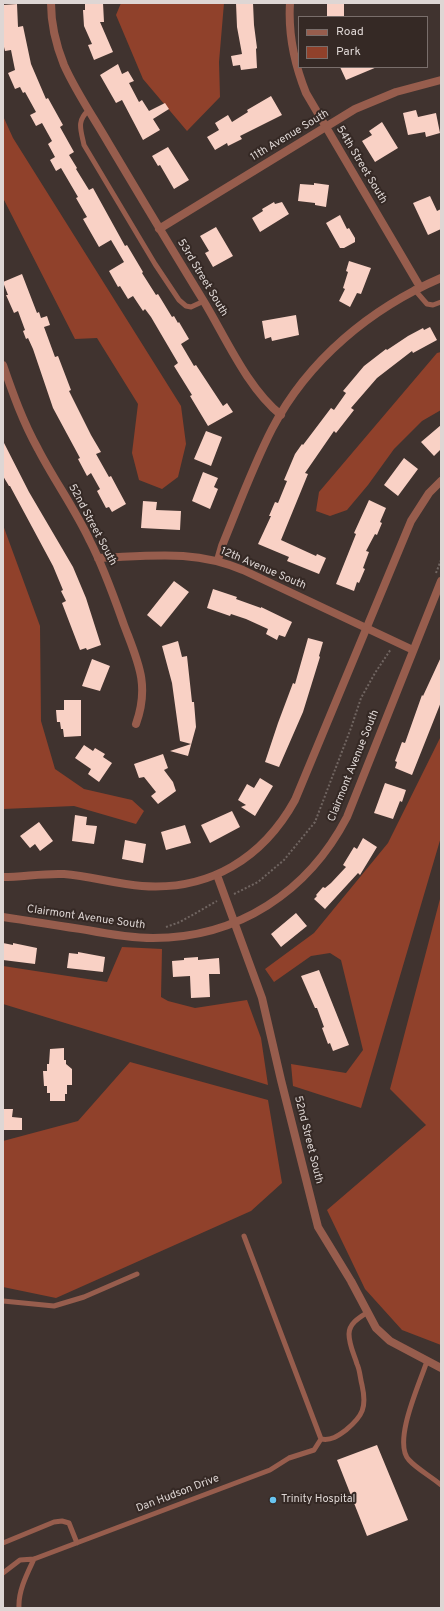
<!DOCTYPE html>
<style>
body{margin:0}
#map{position:relative;width:444px;height:1611px;overflow:hidden;background:#40332f;font-family:Overpass,sans-serif}
canvas{display:block}
.frame{position:absolute;inset:0;border:4px solid #ded6d4;pointer-events:none}
.legend{position:absolute;left:298px;top:16px;width:130px;height:52px;box-sizing:border-box;background:#352925;border:1px solid #796e6b;margin:0;padding:5px 7px;list-style:none;font-size:12px;color:#ded6d4}
.legend li{display:flex;align-items:center;gap:8px;height:20px}
.legend b{width:20px;border:1px solid #796e6b}
</style>
<div id="map">
<canvas width="444" height="1611"></canvas>
<div class="frame"></div>
<ul class="legend">
<li><b style="height:5px;background:#975d4d"></b>Road</li>
<li><b style="height:11px;background:#90412b"></b>Park</li>
</ul>
</div>
<script>
const context = document.querySelector('canvas').getContext('2d');
context.lineJoin = 'round';
function fillPath(path, color) { context.fillStyle = color; context.fill(path, 'evenodd'); }
function stroke(path, color, width, dash) { context.strokeStyle = color; context.lineWidth = width; context.lineCap = dash ? 'butt' : 'round'; context.setLineDash(dash || []); context.stroke(path); }
function drawText(font, color, halo, rows, align = 'center') {
  context.font = font + ' Overpass,sans-serif'; context.lineWidth = 4; context.setLineDash([]); context.textBaseline = 'middle'; context.strokeStyle = halo; context.fillStyle = color; for (const [text, x, y, turn = 0] of rows) {
    context.save(); context.translate(x, y); context.rotate((+turn || 0) * Math.PI / 180); context.textAlign = isNaN(turn) ? turn : align; if (halo) context.strokeText(text, 0, 0); context.fillText(text, 0, 0); context.restore();
  }
}
const green = new Path2D(`
 M121,3H224L219,62L220,97L187,131L143,79L116,15Z
 M3,116L13,138L181,406L186,444L178,477L162,489L139,480L132,453L138,404L97,338L75,339L3,198Z
 M441,352V410L422,421L394,449L368,485L347,510L330,516L316,511L319,492L437,353Z
 M3,525L40,626L41,721L55,769L84,789L132,800L144,811L136,824L74,806L3,809Z
 M441,736V837L361,1108L293,1086L291,1064L346,1073L363,1050L341,960L330,953L311,956L274,982L265,969L314,933L388,843Z
 M440,899L441,900V1345L402,1330L365,1289L327,1210L426,1125L390,1089Z
 M122,947L162,949L161,997L168,1001L195,1008L247,1000L261,1038L268,1085L3,1004V966L107,982Z
 M130,1062L268,1100L282,1183L251,1211L56,1298L3,1287V1141L78,1121Z`);
const building = new Path2D(`
 M85,3H103L104,22H100L113,52L94,60L88,45L92,44L84,26L83,10H85Z
 M236,3H253L254,25L257,48L256,49L257,68L241,70L240,65L233,66L231,56L242,54L237,27Z
 M327,3H344V17H327Z
 M17,4L18,27L23,26L31,64L46,99L48,98L63,125L60,127L74,152L69,155L77,168L76,169L89,190L93,188L125,246L127,245L143,272L142,273L156,295L158,294L172,317L174,316L178,323L179,322L189,339L181,344L194,366L196,365L223,406L227,403L233,412L208,426L190,396L192,395L174,366L178,363L151,317L145,309L143,311L133,296L128,299L120,286L118,287L109,271L124,262L111,240L99,247L83,219L87,217L76,198L78,197L61,168L56,171L50,160L55,157L48,144L52,141L42,123L36,126L30,115L36,112L25,92L23,93L20,87L15,89L8,73L15,70L11,50L5,51L3,43V5Z
 M118,64L122,74L128,71L134,81L129,83L139,102L142,100L149,111L165,103L169,109L153,119L160,130L143,140L122,100L116,103L100,75Z
 M340,67H377L346,80Z
 M271,96L282,115L240,136L242,139L228,146L227,143L215,150L207,137L219,130L215,123L228,115L232,122L248,112L247,110Z
 M416,110L418,117L436,113L440,133L426,137L425,132L408,135L403,113Z
 M382,122L398,148L375,162L362,141L372,135L369,131Z
 M168,147L189,180L174,189L160,165L158,166L152,156Z
 M314,183L329,185L326,207L315,205V203L298,201L300,184L314,185Z
 M430,196L437,211L441,209V229L428,235L413,203Z
 M274,202L275,204L282,202L289,214L260,232L252,218L263,211L262,209Z
 M340,215L347,229L349,228L355,238V242L344,248H340L326,223Z
 M216,227L233,256L213,267L205,253L209,251L200,236Z
 M349,261L371,268L361,294L357,293L350,307L339,301L345,289L343,288L348,272L346,271Z
 M22,274L37,313L39,312L41,318L47,316L50,325L44,327L55,357L58,356L71,390L69,391L91,435L101,452L96,454L109,477L111,476L126,504L112,512L109,507L106,508L97,491L100,489L91,473L87,476L78,459L80,458L53,408L33,349L28,338L26,339L23,331L25,330L18,311L14,313L6,295H8L3,282Z
 M296,315L299,335L272,341L271,337L265,339L262,321Z
 M430,327L437,340L413,353L412,351L377,378L351,408L354,410L336,433L334,431L305,473L308,474L281,540L316,556L317,554L326,558L319,574L287,561L289,557L258,544L271,516H269L275,502L278,503L287,481L284,480L295,454L302,444L303,445L331,408L334,410L346,393L343,391L364,366L386,349L387,350L408,336L423,328L424,330Z
 M441,425V449L434,456L421,442Z
 M206,431L222,437L211,466L194,459Z
 M3,441L29,492L73,567L86,598L101,645L87,650L86,648L80,650L62,603L66,601L61,591L63,590L53,566L10,486H9L3,476Z
 M404,458L418,469L398,496L384,485Z
 M203,472L218,478L214,487L218,489L210,509L192,501Z
 M369,500L386,508L380,522L382,523L377,535L375,534L366,551L369,552L363,568L365,569L359,583L357,582L354,591L336,584L356,534L354,533Z
 M143,501L157,502L156,510L181,511L180,530L141,528Z
 M174,581L189,592L161,627L147,615Z
 M213,589L237,597L236,599L261,608V607L292,622L285,637L279,635L277,640L266,634L268,629L246,619L231,614L230,616L207,608Z
 M308,638L323,642L319,656L320,657L303,712L279,767L265,762L278,723L293,683L295,684Z
 M178,641L182,657L187,656L192,702H194L196,727L188,756L170,751L191,744L180,741L172,683L162,646Z
 M441,657V702L412,775L395,768L397,762L395,761L402,742L405,743L422,695L423,696Z
 M92,659L110,666L100,691L82,686Z
 M64,700H81V736L64,737L63,729H61L60,722H57L56,710H64Z
 M84,745L93,751L95,748L105,754L103,757L112,763L99,782L88,774L91,769L75,758Z
 M163,754L168,768L164,770L173,782L176,791L158,804L151,796L156,792L144,777L139,778L134,764Z
 M260,778L273,786L255,816L241,807L246,805L238,800L247,784L254,788Z
 M385,783L406,790L402,802L400,801L393,819L374,813Z
 M232,811L240,827L210,843L201,825Z
 M75,815L87,817L86,825L97,826L94,844L72,841Z
 M39,822L53,841L40,851L35,844L30,848L20,836Z
 M185,825L191,843L166,850L161,832Z
 M363,838L377,847L360,875L358,873L325,909L314,899L317,896L316,895L323,887L325,888L331,883L346,867L343,865L354,847L357,849Z
 M125,840L146,844L143,863L122,859Z
 M296,913L307,926L281,947L271,934Z
 M3,943L13,945V943L37,948L35,964L3,960Z
 M78,952L105,957L103,972L67,968L69,953L78,954Z
 M198,957V960L219,958L220,974H209L210,997L191,998L190,976L173,977L172,961L184,960V958Z
 M319,970L349,1045L333,1051L330,1043L328,1044L322,1028L324,1027L317,1008H315L301,976Z
 M64,1048V1060H66V1064L72,1069V1085H67V1094H65V1101H50V1093H47V1086H44L43,1071H47V1064H49L50,1049Z
 M3,1109H13L12,1117L22,1118V1130H3Z
 M377,1445L408,1520L367,1536L337,1460Z`);
const path = new Path2D(`
 M436,573L441,560
 M234,894L258,882L284,860L315,822L351,728L361,698L375,673L391,649
 M166,927L180,922L217,901`);
const service = new Path2D(`
 M89,110C76,121 81,130 84,145L155,264L179,300L186,306L191,307L204,301
 M414,289L427,304L433,305L441,302
 M244,1236L321,1439C331,1441 338,1436 346,1430C363,1416 367,1407 362,1385C360,1378 360,1370 357,1364C354,1354 349,1345 349,1334C349,1323 360,1317 368,1312
 M3,1301L54,1306L84,1297L137,1274
 M427,1361C420,1383 392,1442 409,1460C417,1469 432,1477 441,1485
 M3,1543L54,1522L62,1521L69,1523L77,1543
 M3,1573L20,1560L34,1559L270,1470L289,1458L314,1450L321,1439
 M19,1608C18,1591 27,1574 34,1559`);
const minor = new Path2D(`
 M51,3C51,24 56,45 64,65C76,92 94,118 109,144C140,196 171,248 203,300C225,336 247,388 281,415
 M290,3C288,35 294,63 306,93L420,287
 M159,229L355,109L396,92L441,80
 M3,365C13,394 23,422 38,449C54,480 75,509 90,541C104,568 114,597 124,625C138,662 150,685 136,724
 M98,558C150,556 194,549 243,570L413,650
 M218,560L222,546C238,507 253,466 272,429C308,360 371,308 441,278`);
const tertiary = new Path2D(`
 M217,875L262,998L281,1080L318,1227L351,1281L376,1328L390,1341L441,1368
 M3,877C23,877 43,873 64,874C90,876 116,884 142,886C210,891 263,858 295,800L411,521L429,493L441,481
 M3,917C31,921 59,926 87,930C108,934 130,938 153,938C238,938 308,892 347,817L441,581`);
const markers = [
 [273,1500,4,"#68c4f0"]
];
const streetNames = [
 ["11th Avenue South",290,136,-31],
 ["54th Street South",361,165,59],
 ["53rd Street South",202,278,59],
 ["52nd Street South",92,525,62],
 ["12th Avenue South",263,569,23],
 ["Clairmont Avenue South",354,766,-68],
 ["Clairmont Avenue South",86,918,8],
 ["52nd Street South",308,1140,76],
 ["Dan Hudson Drive",178,1494,-21]
];
const poiNames = [
 ["Trinity Hospital",281,1500]
];
fillPath(green, '#90412b');
fillPath(building, '#f9d1c5');
stroke(path, '#706561', 2, [2, 2]);
stroke(service, '#975d4d', 5);
stroke(minor, '#975d4d', 8);
stroke(tertiary, '#975d4d', 8);
for (const [x, y, r, color] of markers) { const dot = new Path2D(); dot.arc(x, y, r, 0, 2 * Math.PI); context.fillStyle = color; context.fill(dot); stroke(dot, '#352925', 1.5); }
drawText('11px', '#ded6d4', '#352925', streetNames);
drawText('11px', '#ded6d4', '#352925', poiNames, 'left');
</script>
